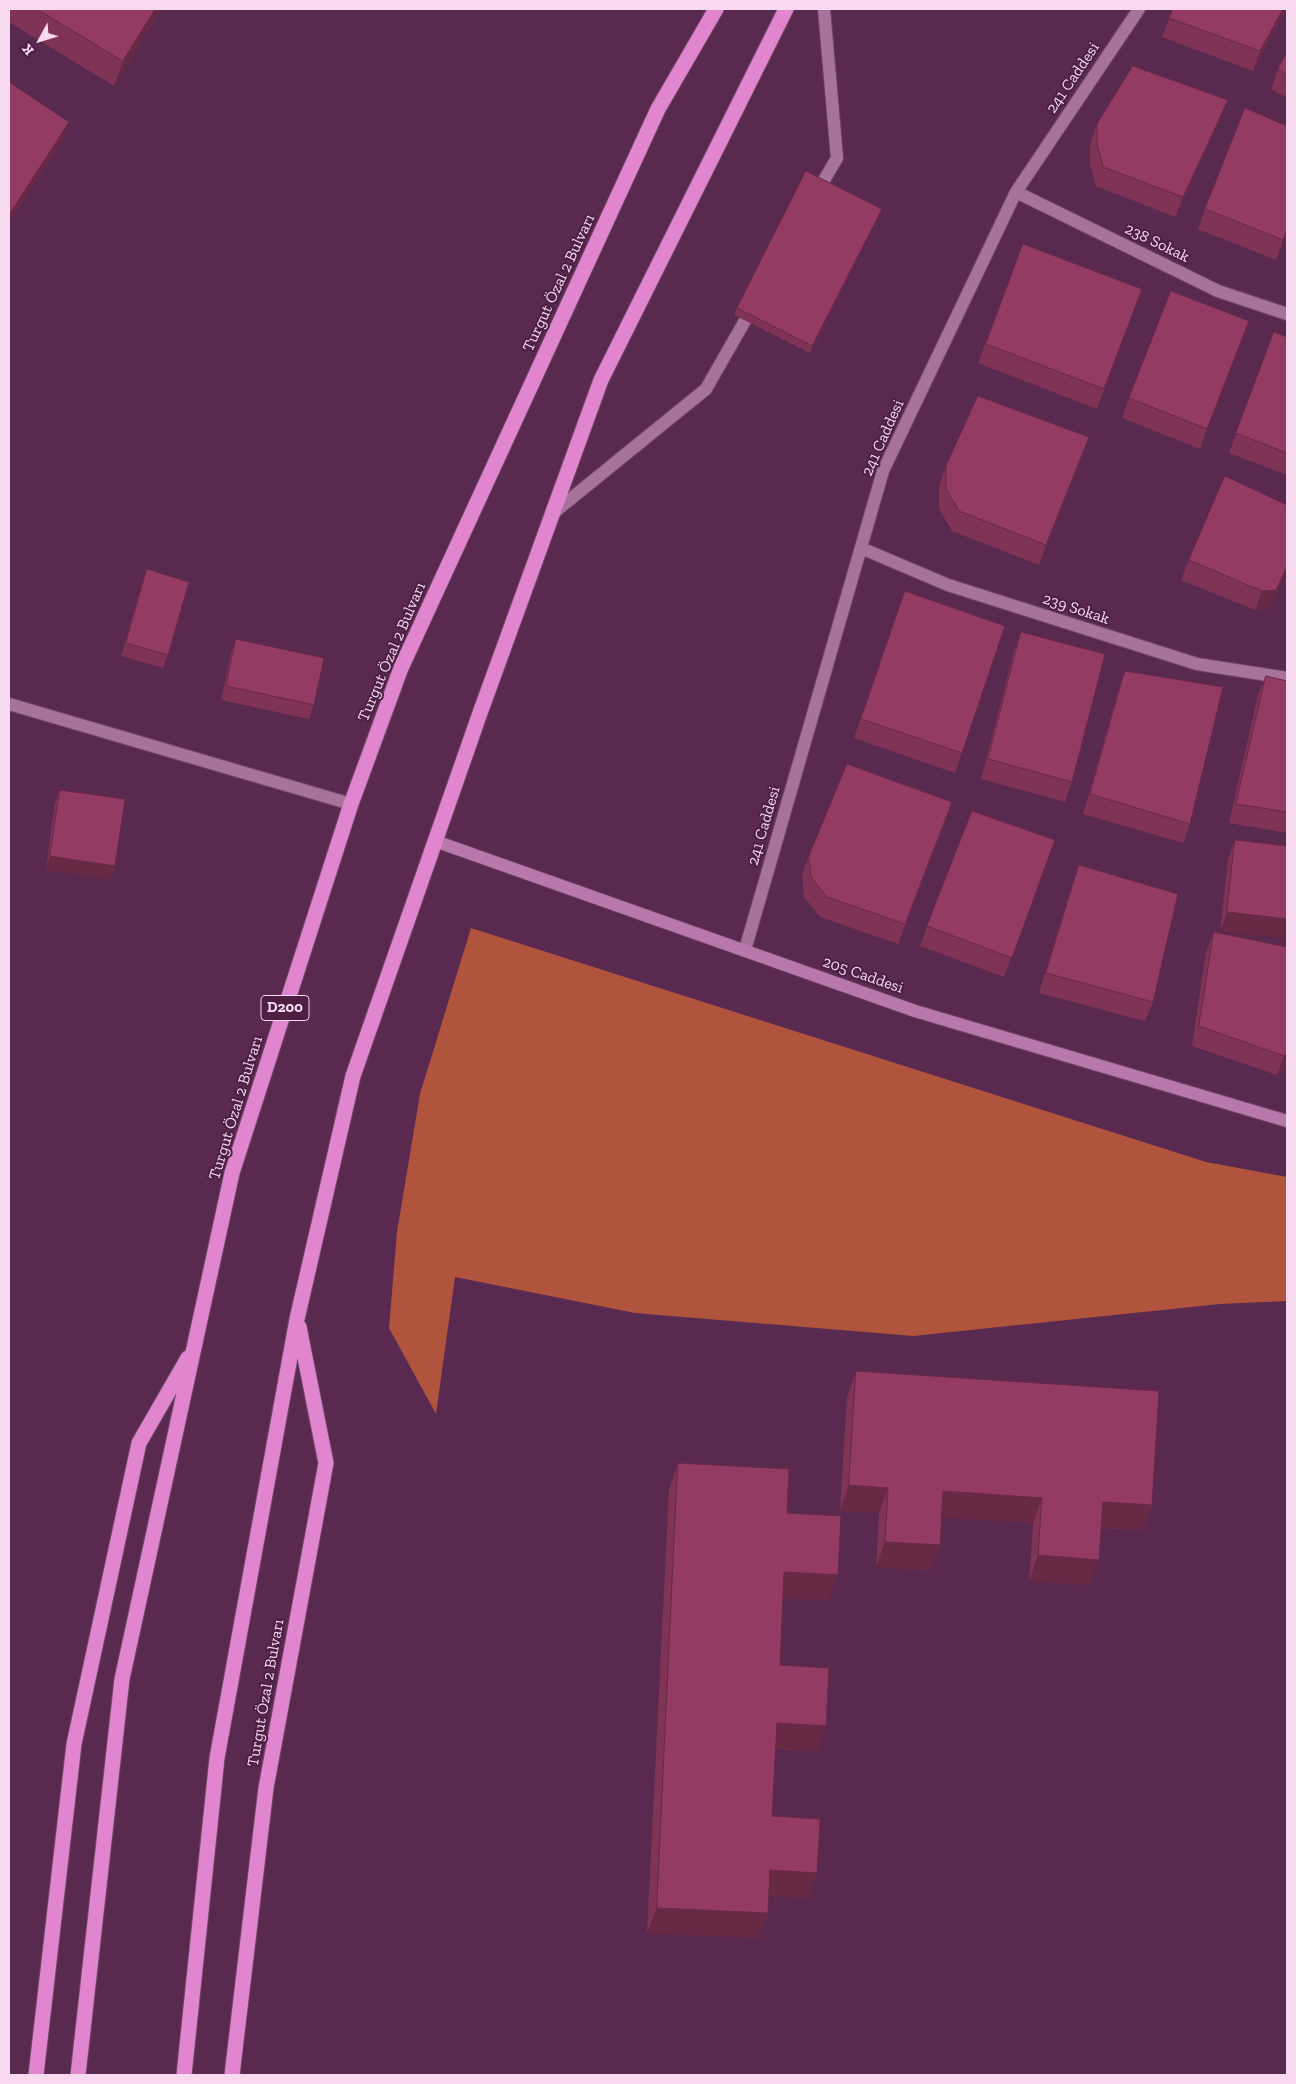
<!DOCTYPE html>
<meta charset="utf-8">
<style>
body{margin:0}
#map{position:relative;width:1296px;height:2084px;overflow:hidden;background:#592950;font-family:"Zilla Slab",serif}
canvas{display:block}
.frame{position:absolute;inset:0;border:10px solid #f7d9f0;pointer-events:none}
.north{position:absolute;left:15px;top:15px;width:50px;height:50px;-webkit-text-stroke:4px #4d1f45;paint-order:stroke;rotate:231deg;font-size:14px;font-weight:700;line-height:20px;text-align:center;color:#f7d9f0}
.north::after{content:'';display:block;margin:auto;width:18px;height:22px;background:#f7d9f0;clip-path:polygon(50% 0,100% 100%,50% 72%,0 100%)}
</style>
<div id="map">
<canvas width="1296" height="2084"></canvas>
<div class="frame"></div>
<div class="north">K</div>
</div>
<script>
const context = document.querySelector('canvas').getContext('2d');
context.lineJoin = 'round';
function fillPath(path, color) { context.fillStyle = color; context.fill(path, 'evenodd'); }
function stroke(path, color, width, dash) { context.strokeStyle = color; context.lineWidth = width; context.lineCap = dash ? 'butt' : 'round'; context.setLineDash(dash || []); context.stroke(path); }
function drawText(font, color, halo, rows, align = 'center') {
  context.font = font + ' "Zilla Slab",serif'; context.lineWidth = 4; context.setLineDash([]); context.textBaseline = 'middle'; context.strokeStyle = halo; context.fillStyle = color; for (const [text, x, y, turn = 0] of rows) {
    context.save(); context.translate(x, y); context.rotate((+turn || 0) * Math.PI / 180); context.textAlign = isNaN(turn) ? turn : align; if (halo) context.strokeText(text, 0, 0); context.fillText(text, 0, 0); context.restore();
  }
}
const forest = new Path2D(`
 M471,928L1206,1162L1287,1177V1301L1220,1304L913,1336L635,1313L455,1277L436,1414L389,1328L397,1232L420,1094Z`);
const lane = new Path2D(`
 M816,194L837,158L824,9
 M552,514L706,389L754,305`);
const street = new Path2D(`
 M1016,192L1218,291L1287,314
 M861,548L948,585L1197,664L1287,678
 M9,704L351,804
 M745,950L883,471L1016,192L1139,9`);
const secondary = new Path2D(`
 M435,841L915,1011L1287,1121`);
const highway = new Path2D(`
 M36,2075L74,1744L139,1443L188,1358
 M78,2075L122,1679L232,1173L351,804L401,668L658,109L716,9
 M184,2075L217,1758L297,1319L353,1076L480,713L601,380L786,9
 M232,2075L266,1788L326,1463L299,1327`);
const wall = new Path2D(`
 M9,9H161L114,86L9,22Z
 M1173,9H1286L1253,71L1162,37Z
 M1287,53V98L1271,89L1278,69Z
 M1228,100L1220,119L1175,217L1096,186L1090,164V144L1097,124Z
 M1205,209L1287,231L1276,260L1198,229Z
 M879,215L810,353L734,315L737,308Z
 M1023,244L1142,289L1097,409L978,363Z
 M1249,321L1200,449L1122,418L1129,398Z
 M1274,332L1287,337V475L1229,453Z
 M1082,457L1039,565L952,531L939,509V486L946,466Z
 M1225,476L1269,609L1255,610L1181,580L1189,560Z
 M147,569L168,655L163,668L121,656L142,583Z
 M905,591L962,753L955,773L854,738Z
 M1021,632L1072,782L1065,802L981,779L1014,651Z
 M236,639L314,705L309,719L221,700L231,653Z
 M1125,671L1190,824L1183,843L1083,814L1118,691Z
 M1266,676L1287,681V833L1229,823L1258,695Z
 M60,790L110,879L46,870L55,803Z
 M945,822L898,944L820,917L804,897L802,875L809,856Z
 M1055,840L1004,977L920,946L927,926Z
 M1235,840L1287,846L1220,931L1228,859Z
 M1079,865L1153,1002L1145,1021L1039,993L1072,885Z
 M1214,932L1287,947V1068L1277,1075L1192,1046L1206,952Z
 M856,1371L1152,1505L1143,1530L1101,1528L1090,1585L1029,1581L1033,1523L942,1517L940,1545L931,1571L876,1567L879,1513L840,1511L847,1397Z
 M678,1463L787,1513L829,1600L783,1598L780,1665L817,1751L775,1749L772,1816L817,1873L808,1898L769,1896L759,1938L647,1933L669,1489Z`);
const shadedWall = new Path2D(`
 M155,9H161L114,86L123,61Z
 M1283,9H1286L1253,71L1260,51Z
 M1228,100L1220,119L1175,217L1183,197Z
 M69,122L62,142L9,223V215Z
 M882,209L810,353L812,346Z
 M1287,229V231L1276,260Z
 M1249,321L1242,341L1200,449L1207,429Z
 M1089,437L1082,457L1039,565L1046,545Z
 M1287,566V571L1269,609L1255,610L1262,591Z
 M50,856L115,866L110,879L46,870Z
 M1227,912L1287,919V939L1220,931Z
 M1287,1053V1068L1277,1075L1284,1056Z
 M849,1485L888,1488L879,1513L840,1511Z
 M943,1491L1042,1498L1033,1523L934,1517Z
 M1103,1502L1152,1505L1143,1530L1094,1527Z
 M885,1542L940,1545L931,1571L876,1567Z
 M1038,1555L1099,1560L1090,1585L1029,1581Z
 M784,1572L838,1575L829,1600L775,1598Z
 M777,1723L826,1726L817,1751L767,1748Z
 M770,1870L817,1873L808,1898L760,1896Z
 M657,1908L768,1913L759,1938L647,1933Z`);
const building = new Path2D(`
 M37,9H155L123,61Z
 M1173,9H1283L1260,51L1169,18Z
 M1287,53V74L1278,69Z
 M1133,66L1228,100L1183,197L1103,167L1097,144V124Z
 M9,82L69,122L9,215Z
 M1245,108L1287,126V229L1283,240L1205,209Z
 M806,171L882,209L812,346L737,308Z
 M1023,244L1142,289L1104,389L986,344Z
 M1171,291L1249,321L1207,429L1129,398Z
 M1274,332L1287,337V453L1236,433Z
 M978,396L1089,437L1046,545L959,511L946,489V466Z
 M1225,476L1287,505V566L1276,590L1262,591L1189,560Z
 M147,569L189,582L168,655L126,643Z
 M905,591L1005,626L962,753L861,719Z
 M1021,632L1105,654L1072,782L988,759Z
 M236,639L324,658L314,705L226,686Z
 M1125,671L1223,687L1190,824L1090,794Z
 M1266,676L1287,681V812L1236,804Z
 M847,764L952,802L905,924L827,897L811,877L809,856Z
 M60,790L125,799L115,866L50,856Z
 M972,811L1055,840L1012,958L927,926Z
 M1235,840L1287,846V919L1227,912Z
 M1079,865L1178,894L1153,1002L1046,973Z
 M1214,932L1287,947V1053L1284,1056L1199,1026Z
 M856,1371L1159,1391L1152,1505L1103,1502L1099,1560L1038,1555L1042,1498L943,1491L940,1545L885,1542L888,1488L849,1485Z
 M678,1463L789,1469L787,1513L841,1516L838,1575L784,1572L780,1665L829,1668L826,1726L777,1723L772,1816L820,1819L817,1873L770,1870L768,1913L657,1908Z`);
const shields = [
 [285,1008,48]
];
const shieldNames = [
 ["D200",285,1008]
];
const streetNames = [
 ["241 Caddesi",1073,78,-56],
 ["238 Sokak",1157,243,26],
 ["Turgut Özal 2 Bulvarı",559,283,-65],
 ["241 Caddesi",883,438,-66],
 ["239 Sokak",1076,609,18],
 ["Turgut Özal 2 Bulvarı",392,652,-67],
 ["241 Caddesi",764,826,-74],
 ["205 Caddesi",863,975,19],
 ["Turgut Özal 2 Bulvarı",236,1108,-73],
 ["Turgut Özal 2 Bulvarı",266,1693,-80]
];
fillPath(forest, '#b1543e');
stroke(lane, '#704769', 14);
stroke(street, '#704769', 14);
stroke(secondary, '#704769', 14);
stroke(highway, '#704769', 17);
stroke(lane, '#a7729c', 12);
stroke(street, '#a7729c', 12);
stroke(secondary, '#b878ab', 12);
stroke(highway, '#e085ce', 15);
fillPath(wall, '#7f3355');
fillPath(shadedWall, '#682945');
fillPath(building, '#943b63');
stroke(building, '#682945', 1);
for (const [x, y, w] of shields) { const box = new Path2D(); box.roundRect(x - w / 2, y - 12.5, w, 25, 4); context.fillStyle = '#4d1f45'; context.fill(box); stroke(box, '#f7d9f0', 1); }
drawText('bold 15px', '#f7d9f0', null, shieldNames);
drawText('16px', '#f7d9f0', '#4d1f45', streetNames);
</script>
